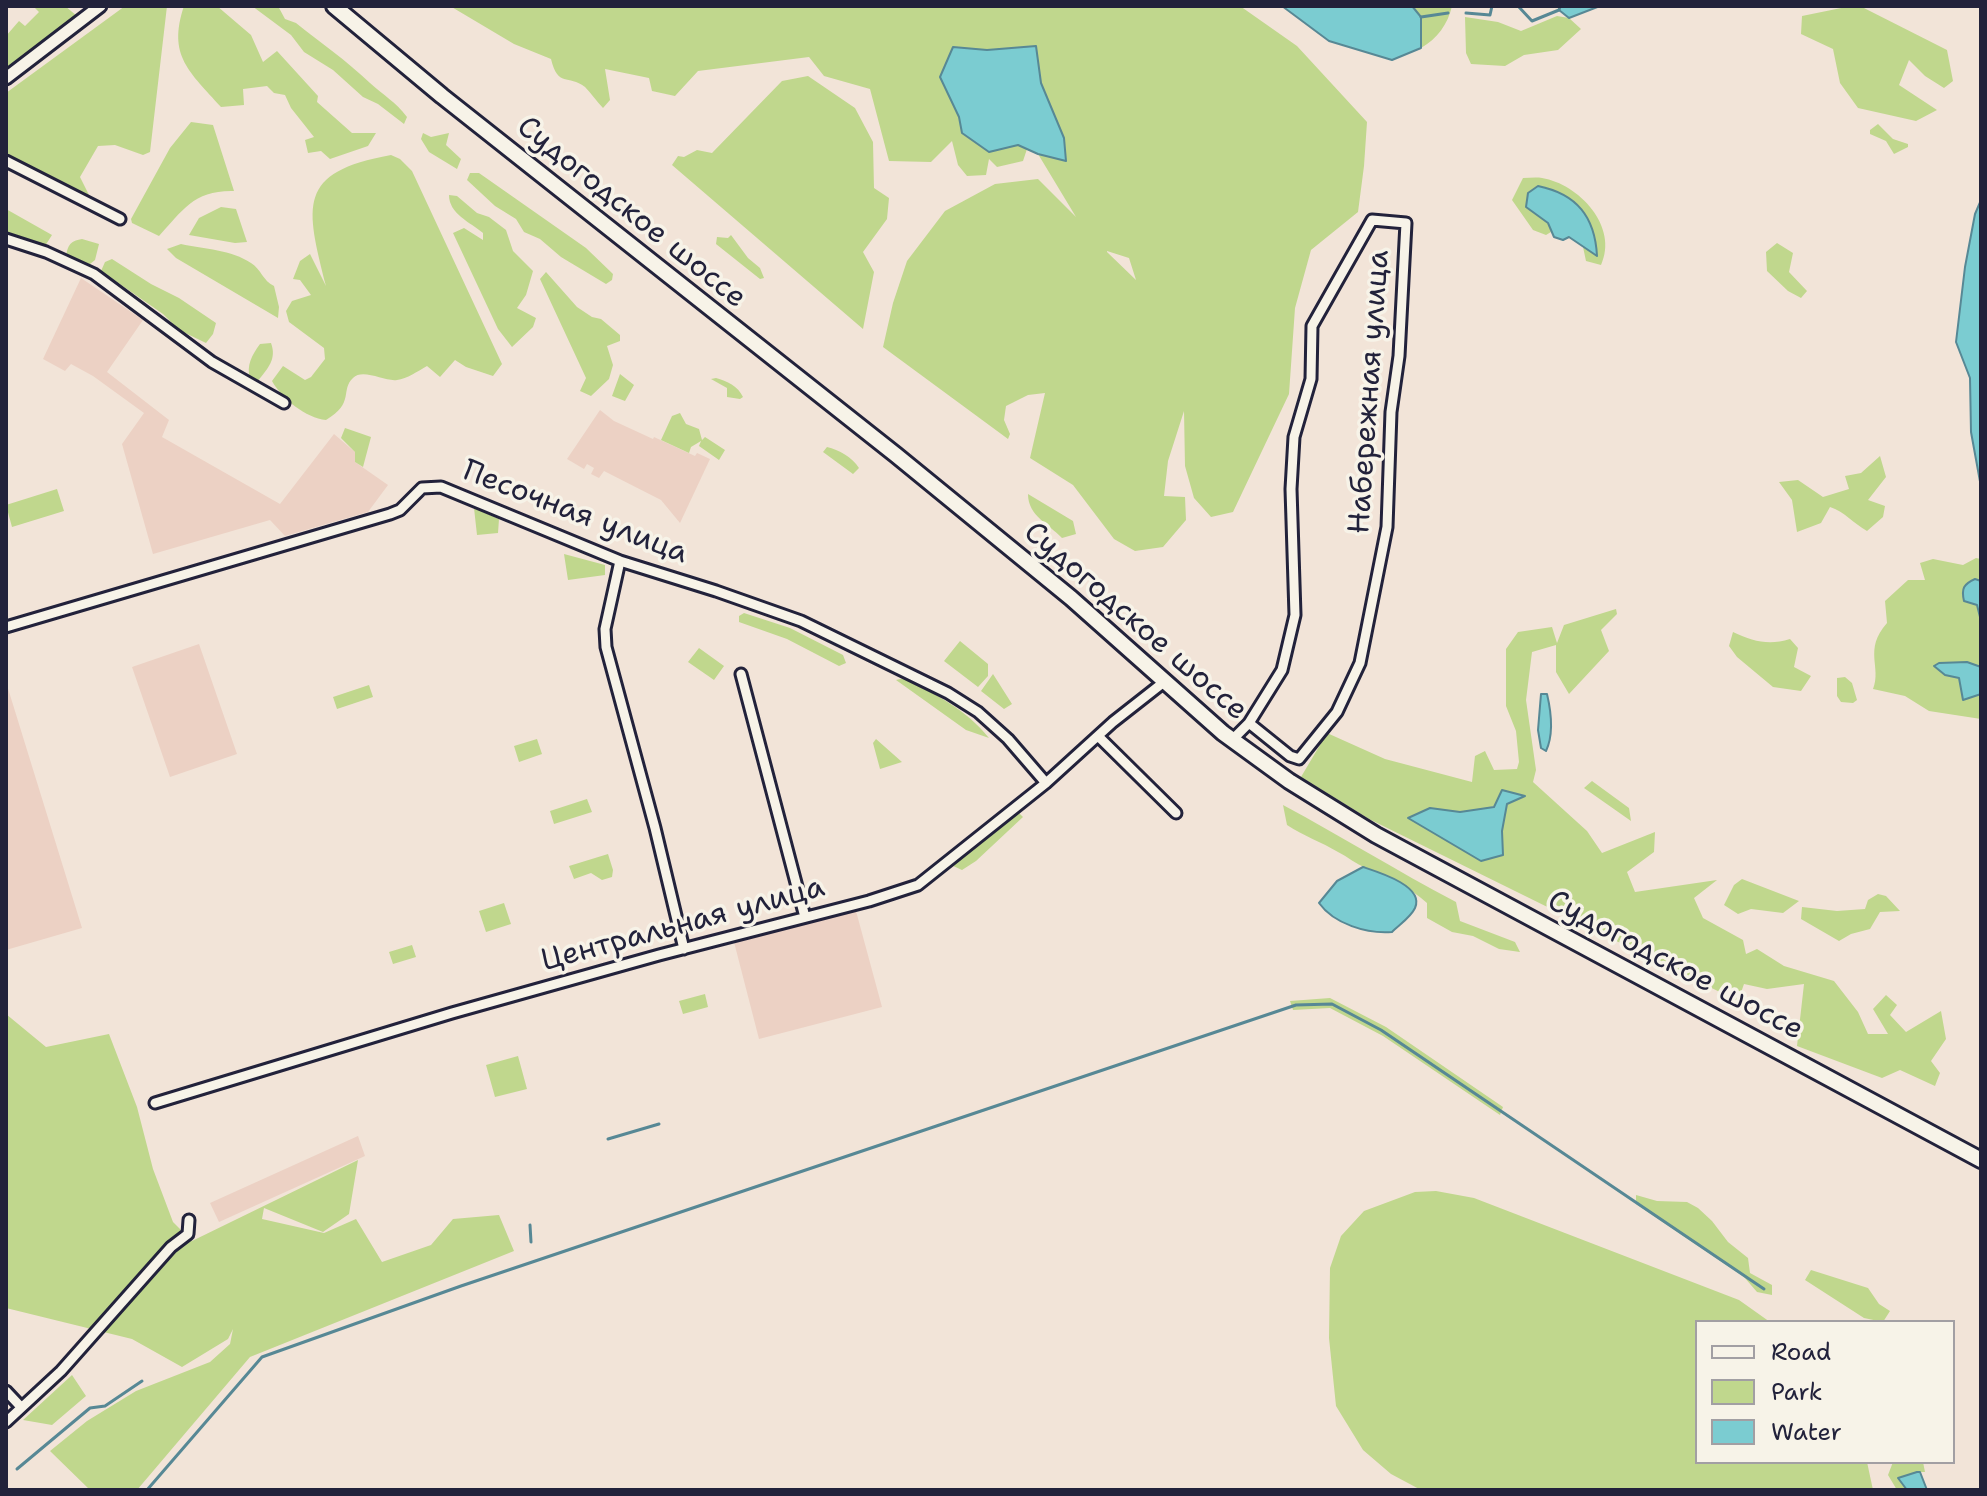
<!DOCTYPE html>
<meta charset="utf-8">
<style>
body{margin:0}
#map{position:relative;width:1987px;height:1496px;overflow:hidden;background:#f2e4d8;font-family:"Shantell Sans",sans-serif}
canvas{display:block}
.frame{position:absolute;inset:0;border:8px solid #22223b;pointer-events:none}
.legend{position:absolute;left:1695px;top:1320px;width:260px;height:144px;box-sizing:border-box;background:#f7f3e8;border:2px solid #a29fa3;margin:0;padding:10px 14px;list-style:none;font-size:24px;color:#22223b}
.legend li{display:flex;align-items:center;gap:16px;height:40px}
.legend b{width:40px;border:2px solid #a29fa3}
</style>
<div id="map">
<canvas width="1987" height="1496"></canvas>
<div class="frame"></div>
<ul class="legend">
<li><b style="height:10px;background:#f7f3e8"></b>Road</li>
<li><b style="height:22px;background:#c0d78d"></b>Park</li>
<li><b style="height:22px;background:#7bccd1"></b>Water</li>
</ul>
</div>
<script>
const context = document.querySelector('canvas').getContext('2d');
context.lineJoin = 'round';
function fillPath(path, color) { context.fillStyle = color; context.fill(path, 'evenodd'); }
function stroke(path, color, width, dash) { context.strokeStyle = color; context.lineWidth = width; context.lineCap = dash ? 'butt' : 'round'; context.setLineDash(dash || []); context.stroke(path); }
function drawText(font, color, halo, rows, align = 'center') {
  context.font = font + ' "Shantell Sans",sans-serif'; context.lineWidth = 7; context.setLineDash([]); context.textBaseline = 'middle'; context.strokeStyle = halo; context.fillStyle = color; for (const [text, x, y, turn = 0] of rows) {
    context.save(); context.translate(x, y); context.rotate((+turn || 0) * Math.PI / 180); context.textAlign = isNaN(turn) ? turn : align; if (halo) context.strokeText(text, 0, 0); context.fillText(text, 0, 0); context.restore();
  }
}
const built = new Path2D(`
 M81,278L143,320L107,372L169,420L162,437L280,504L334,434L355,452V462L388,485L368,512L285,536L270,520L153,554L122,444L144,413L93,376L71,364L65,371L43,359Z
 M600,410L614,421L653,439L654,437L695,456L697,453L710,459L680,523L661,500L604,471L599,478L591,474L594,468L587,464L584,469L567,459Z
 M199,644L237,754L170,777L132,667Z
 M6,682L82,928L6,950Z
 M856,911L882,1007L759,1039L734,942Z
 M358,1136L365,1156L219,1222L210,1203Z`);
const green = new Path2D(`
 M33,6H65L77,16L6,69V36L19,21L25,26L39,12Z
 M125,6H155L156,8L167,6L150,152L143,155L115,145L98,146L80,177L92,201L6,156V93Z
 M184,6H217L251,35L263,62L277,51L318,96L317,102L352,133H376L368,146L330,159L321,151L308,153L305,140L314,137L291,108L285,95L274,93L267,86L243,89L244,105L221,107C190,72 167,56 184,6Z
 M252,6H278L285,19L296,23C321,43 347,61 370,83C383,95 396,102 407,117L404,124L378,104L363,97L333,70L304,52L291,35Z
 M450,6H1240L1297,46L1367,122L1364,166L1358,212L1311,250L1295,308L1289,394L1233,512L1211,517L1194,498L1185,466L1184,411L1168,461L1164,496L1185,497L1186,520L1163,547L1135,551L1114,539L1073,485L1030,458L1045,393L1028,395L1006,406L1004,420L1010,434L1008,439L883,347L893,303L907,261L945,211L995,184L1038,179L1076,217L1038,154L1065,161L1064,138L1041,83L1036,46L987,50L953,48L940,77L959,117L962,133L989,151L1018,145L1027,149L1023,161L997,167L989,159L986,175L967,176L958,165L952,141L931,162L889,161L870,89L824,76L809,57L698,71L675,96L652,91L649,78L605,69L610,100L603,108C597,102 591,93 585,87C568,74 558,88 551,59L514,44ZM1107,251L1129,258L1136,280L1107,252Z
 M1412,6H1452C1448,24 1437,39 1421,48V17Z
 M1851,6H1860L1947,50L1953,81L1944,88L1925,76L1909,60L1899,85L1937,110L1916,121L1858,108L1840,83L1833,49L1801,34L1802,16Z
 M1557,16L1569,18L1581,29L1558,50L1524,55L1505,66L1471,64L1466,53L1465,17L1498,22L1521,31Z
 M808,76L855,108L873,142L874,188L889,198L887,219L863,252L874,272L863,329L672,165L678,156L684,157L697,150L712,153L782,81Z
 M191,122L213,125L234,191C194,190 183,210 159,236L132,223L131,219L170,148Z
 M1878,124L1893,139L1908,144V147L1894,154L1886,141L1870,134V130Z
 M423,133L431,137L449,133L446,145L461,159L457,169L429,152L421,139Z
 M391,155L400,159L412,171L502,364L493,376L466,367L455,360L440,377L427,366C418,371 407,379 397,380C385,382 363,368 353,378C340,390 355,403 326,420C306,418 282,399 272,381L283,366L305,380L311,377L325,359L324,348L289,322L286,311L292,301L311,295L300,280L293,279L300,261L310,254L326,286C306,206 296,172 391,155Z
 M470,173H479L586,248L613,274L612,280L606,284L561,257L540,239L524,232L516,219L495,206L467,180Z
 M1523,178C1529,178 1536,177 1542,178C1579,184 1619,227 1601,265L1586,261L1583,247L1597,255C1583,217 1583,195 1538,187L1526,207L1548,223L1551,232L1546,235L1533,230L1512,200Z
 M449,195L457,196L477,213L489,217L506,230L513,251L533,271L526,295L517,308L536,318L533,327L512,347L498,329L453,233L464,228L483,240V233C470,222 449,214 449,195Z
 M221,207L236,209L247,242L235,243L189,235L199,218Z
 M6,209L52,235L45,246L6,233Z
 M731,235L748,258L760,268L764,278L760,279L716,244L717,237L728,238Z
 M82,239L99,244L95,260L90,264L66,259C67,247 69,241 82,239Z
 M1777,243L1793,253L1789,272L1807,291L1801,298L1788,291L1767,271L1766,252Z
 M181,244C204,249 232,250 251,263C261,269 263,281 274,286L279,307L278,318L176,258L167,249Z
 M112,259L151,284L179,298L216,323L213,334L206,343L179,330L163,314L101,271L105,262Z
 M546,272L577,307L592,317L601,319L620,335V341L607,346L613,365L609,379L591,396L580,391L586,378L540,279Z
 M271,343C277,359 268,368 258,381L250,379C246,365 252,355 260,344Z
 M620,374L634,385L625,401L612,396Z
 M716,378C727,381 738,386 743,397L740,399L727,397V388L711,379Z
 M680,413L686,424L699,429L702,440L705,437L725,450L719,460L699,446L701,441L691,447L689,453L661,440L672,416Z
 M345,428L371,437L363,467L355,462V452L341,438Z
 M827,447C839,450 852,457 859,468L853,474L823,452Z
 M1880,456L1886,477L1868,500L1885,506L1883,517L1867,531C1854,524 1844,511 1830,507L1821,523L1797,532L1792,500L1779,482L1798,480L1823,497L1849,489L1845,476L1861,473Z
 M57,489L64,511L12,527L6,505Z
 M1028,494L1073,521L1076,534L1062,538C1049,524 1028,516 1028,494Z
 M474,508L499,519L498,533L477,535Z
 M564,554L605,565V575L568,580Z
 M1976,558L1981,559V581L1975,579L1964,601L1977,605L1981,621V667L1967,662L1945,675L1959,678L1963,699L1981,694V719L1929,711L1905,696L1873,689C1882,667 1863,650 1887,623L1885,601L1908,580H1925L1920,563L1933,559L1963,565Z
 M1616,609L1617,614L1601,630L1609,651L1569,694L1556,672V645L1532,652L1526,700L1536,770L1533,782L1587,831L1602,853L1655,832L1654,852L1627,872L1635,892L1717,880L1694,898L1703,918L1743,940L1746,954L1757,949L1784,966L1834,981L1858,1012L1868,1034H1888L1873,1009L1886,995L1897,1005L1890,1015L1906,1032L1941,1011L1946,1039L1931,1061L1940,1073L1935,1086L1900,1070L1882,1078L1797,1046L1804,984L1767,989L1744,984L1738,1001L1369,819L1301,777L1327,733L1385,759L1472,782L1475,756L1485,751L1494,770L1517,769L1519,762L1516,731L1506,706V649L1518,632L1552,627L1557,643L1564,625ZM1524,796L1507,804L1502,831L1503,855L1408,818C1437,803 1436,814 1463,812C1485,810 1504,803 1524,796Z
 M744,613L790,628L843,655L846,663L839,666L787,639L739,622V616Z
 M1733,632C1753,641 1768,646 1790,639L1798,648L1794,667L1811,676L1801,691L1773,687L1737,657L1729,646Z
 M960,641L988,664V676L978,687L944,661Z
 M699,648L724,666L714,680L688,662Z
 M993,674L1012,704L1004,709L981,691Z
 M1845,677L1852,683L1857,700L1853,703L1841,702L1837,696V678Z
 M904,678C936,695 966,709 989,738L966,730L896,680Z
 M369,685L373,697L337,709L333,697Z
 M537,739L542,754L519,762L514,746Z
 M876,739L902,762L880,769L873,743Z
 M1592,781L1629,808L1631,821L1584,788Z
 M587,799L592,812L554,824L550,811Z
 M1283,805C1341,836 1397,871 1456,902L1460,921L1515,942L1520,952L1499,949L1473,936L1452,932L1427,918V903C1408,886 1389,877 1366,868C1356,864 1348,857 1338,852C1321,842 1304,836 1287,825Z
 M1018,812L1023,817L976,861L962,870L951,865Z
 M608,854L613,870L612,877L602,880L591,873L574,879L569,866Z
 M1742,879L1799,901L1783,913L1751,909L1738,914L1724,905L1734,885Z
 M1878,894L1886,896L1900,911L1880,912L1870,929L1851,934L1839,941L1801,919L1802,907L1837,911L1865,909L1868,900Z
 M504,903L511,924L486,932L479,911Z
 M412,945L416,957L393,964L389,952Z
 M705,994L708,1007L683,1014L679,1001Z
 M1330,998L1386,1027L1503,1107L1500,1115L1383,1036L1330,1008L1293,1010L1290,1001Z
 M6,1014L46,1047L109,1034L137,1107L153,1169L173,1222L192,1241L358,1160L349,1214L323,1232L264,1208L262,1219L324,1233L356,1219L382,1262L431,1245L453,1219L499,1215L514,1251L250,1357L137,1490H90L50,1451L87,1421L136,1391L210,1362L230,1344L233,1329L228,1339L182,1367L132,1339L6,1308Z
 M518,1056L527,1089L495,1097L486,1065Z
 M1436,1191L1474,1198L1739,1300L1770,1322H1697V1462H1867L1873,1490H1421L1391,1474L1363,1450L1336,1406L1329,1338L1330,1268L1341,1236L1364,1211L1415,1192Z
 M1636,1195L1657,1201L1687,1202L1698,1208L1712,1221L1728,1242L1748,1258L1750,1273L1772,1285V1295L1757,1292L1744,1277L1636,1204Z
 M1811,1270L1868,1288L1879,1304L1890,1311L1883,1322L1864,1318L1805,1280Z
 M72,1375L86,1396L52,1425L23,1420Z
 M1893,1462H1923L1925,1472H1916L1898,1478L1907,1490H1897L1888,1475Z`);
const water = new Path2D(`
 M1282,6H1412L1421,17V48L1392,60L1329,41Z
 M1560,6H1600L1569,18L1559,10Z
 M1036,46L1041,83L1064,138L1066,161L1038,154L1018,145L989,152L962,133L959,117L940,77L953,47L987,50Z
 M1538,186C1577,194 1595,217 1597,256L1569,237L1563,240L1554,237L1548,223L1526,207L1528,193Z
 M1981,200V487L1971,432L1970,378L1956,342L1965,267L1975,214Z
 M1975,579L1981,581V621L1977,605L1964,601C1961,588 1964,584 1975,579Z
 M1967,662L1981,667V694L1963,700L1959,678L1945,675L1934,666L1939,663Z
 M1541,694H1547C1551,711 1554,734 1546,751L1541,748L1538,730Z
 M1502,790L1525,796L1507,804L1502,831L1503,855L1481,861L1408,818L1430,808L1460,812L1494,807Z
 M1363,867C1378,872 1425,886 1415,908C1411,917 1399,925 1392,932C1367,934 1334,924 1319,903L1337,881Z
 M1917,1472H1920L1927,1490H1907L1898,1478Z`);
const stream = new Path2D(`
 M1518,6L1532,21L1559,10L1560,6
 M1466,13L1490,15L1492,6
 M1421,17L1448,13
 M608,1139L659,1124
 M530,1225L531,1242
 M17,1469L90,1408L105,1406L142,1381
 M147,1490L262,1357L461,1286L1296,1005L1332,1004L1381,1030L1764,1289`);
const minor = new Path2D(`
 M6,161L120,219
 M6,239L46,252L94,274L212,362L284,403
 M620,561L605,629L606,647L655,828L684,949
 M6,627L390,514L400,510L422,488L441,487L620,561L716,591L801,621L948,693L978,712L1008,739L1046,783
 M741,674L805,917
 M1098,736L1176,813
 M1232,740L1249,723L1282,670L1295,615L1291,489L1294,437L1311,379L1312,326L1372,220L1406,223L1399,356L1391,412L1387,527L1360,663L1337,712L1299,759L1290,756L1249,723
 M155,1103L452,1013L659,955L869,901L918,885L1046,783L1113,722L1164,682
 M6,1391L21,1407
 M6,1422L61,1371L171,1247L188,1234L189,1220`);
const tertiary = new Path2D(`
 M6,78L100,6`);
const primary = new Path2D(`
 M334,6L442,96L896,455L1071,598L1223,733L1289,781L1376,835L1981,1160`);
const streetNames = [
 ["Судогодское шоссе",631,213,39],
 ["Набережная улица",1370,392,-86],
 ["Песочная улица",575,513,21],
 ["Судогодское шоссе",1135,622,41],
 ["Центральная улица",683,925,-15],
 ["Судогодское шоссе",1675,966,28]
];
fillPath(built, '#ecd1c4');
fillPath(green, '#c0d78d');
fillPath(water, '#7bccd1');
stroke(water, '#578895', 2);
stroke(stream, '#578895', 3);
stroke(minor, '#22223b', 15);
stroke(tertiary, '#22223b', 17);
stroke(primary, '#22223b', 20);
stroke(minor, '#f7f3e8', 9);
stroke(tertiary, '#f7f3e8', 11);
stroke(primary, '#f7f3e8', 14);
drawText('30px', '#22223b', '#f7f3e8', streetNames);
</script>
